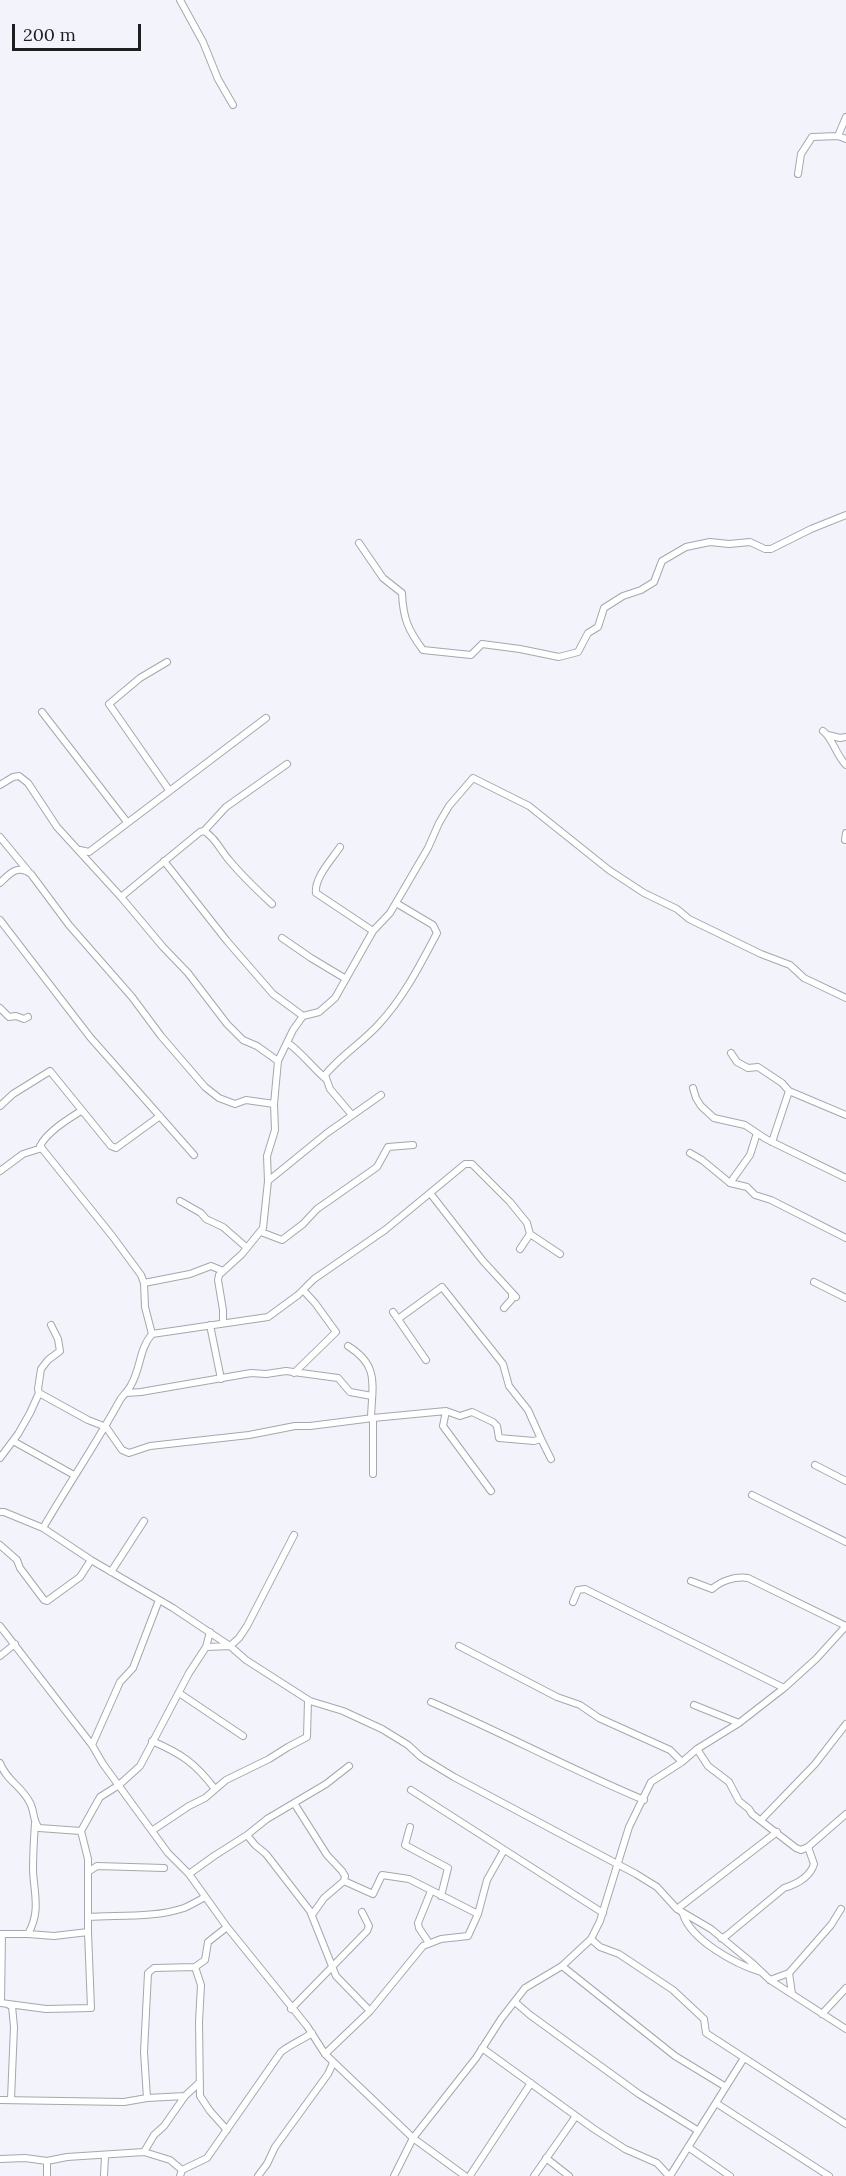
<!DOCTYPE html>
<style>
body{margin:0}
#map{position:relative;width:846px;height:2176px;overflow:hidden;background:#f2f3fb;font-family:Lora,serif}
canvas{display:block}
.scale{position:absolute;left:12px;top:24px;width:129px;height:27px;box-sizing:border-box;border:3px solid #1d1e20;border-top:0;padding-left:8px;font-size:18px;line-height:21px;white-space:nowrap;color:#1d1e20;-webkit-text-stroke:4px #f2f3fb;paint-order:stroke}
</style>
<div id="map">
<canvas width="846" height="2176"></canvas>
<div class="scale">200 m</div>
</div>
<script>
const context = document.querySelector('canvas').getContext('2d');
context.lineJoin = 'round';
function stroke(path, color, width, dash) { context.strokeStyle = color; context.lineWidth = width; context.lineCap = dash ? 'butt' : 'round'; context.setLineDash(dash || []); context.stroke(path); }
const minor = new Path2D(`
 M180,0L203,42L218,79L233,105
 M838,136L846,117
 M798,174L801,154L812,137L838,136L846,139
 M359,543L383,578L402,593C403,618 408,630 423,650L471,655L482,644L520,649L559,657L578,652L588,633L598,627L604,608L623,596L641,590L654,582L662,561L686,547L710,542L729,544L750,542L765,549H771L811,529L846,515
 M167,662L140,678L109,704L169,790
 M42,712L127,822
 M823,731C832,737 836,755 846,765
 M828,735L840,738L846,737
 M0,785L13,777L19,776L28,783L57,827L121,897
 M204,831L226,807L287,764
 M0,837L28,871
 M845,840L846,833
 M340,847C332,859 314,878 316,893L373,931
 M80,850L89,852L266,718
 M164,861L227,941L273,994L303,1016
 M0,883C10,873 18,864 31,874L69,925L132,997L161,1036L205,1087L219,1098L235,1104L246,1100L274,1104
 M272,904C257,890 242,876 229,860C220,850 216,838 204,831L200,832L121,897L163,947L188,973L227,1024L243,1040L257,1046L278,1061
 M0,920L90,1037L194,1155
 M282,938L311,958L346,979
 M0,1008L9,1017L16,1016L24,1019L28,1017
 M288,1043C302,1053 313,1068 326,1079
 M731,1053L737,1062L748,1068L758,1067L782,1083L789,1091L846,1115
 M693,1088L696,1098L701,1106L714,1118L745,1125L766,1139L846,1178
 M0,1106L13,1094L50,1071L111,1146L116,1148L160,1116
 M81,1111C68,1119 47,1132 40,1146L113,1237L141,1275L144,1283L145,1307L152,1334
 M352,1115L330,1089L325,1075C341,1055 363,1042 379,1024C404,997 420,965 437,933L433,925L396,903
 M772,1142L789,1091
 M690,1153L702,1160L730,1183L750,1155L757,1133
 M0,1171L23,1154L42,1148
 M268,1181L327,1133L381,1095
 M730,1183L747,1187L755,1195L771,1200L846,1238
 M180,1201L201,1213L206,1219L223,1227L246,1247
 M261,1232L282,1240L303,1224L317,1209L377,1167L388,1147L413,1145
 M520,1249L530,1234
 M814,1282L846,1298
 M144,1283L190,1274L211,1266L223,1271
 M516,1297L483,1261L430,1193L465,1164H472L510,1202L527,1223L530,1234L560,1254
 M504,1308L512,1299V1293
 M393,1312L426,1360
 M223,1322V1310L218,1280L219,1275L242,1254L263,1228L268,1181L267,1156L275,1130L274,1104L278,1061L293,1030L303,1016L319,1012L335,998L373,931L390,913L428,848L439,823L449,806L473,778L529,806L609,870L644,893L677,909L689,919L761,954L790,965L804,978L846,998
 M210,1325L221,1379
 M348,1346C380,1366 372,1385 371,1418
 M294,1373L336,1332L315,1303L303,1290
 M39,1393L88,1420L106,1427L122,1450L129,1453L150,1446L249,1435L295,1426H310L373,1418V1474
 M126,1393L141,1392L251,1373L266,1374L286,1371L338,1378L350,1392L372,1396
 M446,1411L443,1426L491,1491
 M373,1418L446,1411L460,1416L472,1412L493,1422L497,1426L499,1438L534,1441L541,1439L528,1410L509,1386L503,1364L442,1287L398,1319
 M541,1439L551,1459
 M13,1441L74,1475
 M0,1458L18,1434L30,1413L39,1393L38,1389L41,1369L48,1360L60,1351L58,1339L51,1325
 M815,1465L846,1481
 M752,1495L846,1542
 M0,1512H4L43,1528L91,1560L173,1608L230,1646L246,1660L310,1701L343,1711L382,1729L408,1745L421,1757L454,1777L636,1874L657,1887L677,1909L711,1929L751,1962L770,1980L846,2029
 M43,1528C68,1485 96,1444 120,1400C123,1395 128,1391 131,1385C141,1368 139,1349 152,1334L268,1317L298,1295L314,1279L385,1230L430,1193
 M0,1545L17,1560L20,1568L44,1600L47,1601L80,1577L91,1560
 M111,1572L144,1521
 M691,1581L712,1589C721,1581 735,1576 748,1578L846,1626
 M573,1602L578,1590L585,1589L784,1688
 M0,1626L92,1745L103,1764L168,1853L189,1874L227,1927L307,2026L325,2054L413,2138L465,2176
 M230,1646L239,1638L247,1626L294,1535
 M459,1646L557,1697L580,1705L599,1718L670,1750L682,1762
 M206,1647L231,1646
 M0,1656L15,1644
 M179,1693L243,1736
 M431,1702C503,1733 572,1770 644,1800
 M694,1705L739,1723
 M152,1741C182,1754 195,1763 215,1789
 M92,1745L120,1682L133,1668L159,1600
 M697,1749L708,1766L729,1782L739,1801L749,1809L752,1814L796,1848L801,1850L808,1847L846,1814
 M0,1763C7,1781 20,1785 29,1801C35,1810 32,1820 39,1828L81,1831
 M411,1790L603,1913
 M294,1803L327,1855L342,1871L345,1876L344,1881L324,1898L312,1915
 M761,1820L815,1764L846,1724
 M410,1827L405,1845L448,1868L441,1896
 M153,1830L189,1806L205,1798L226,1780L269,1759L288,1747L307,1737L308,1700
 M247,1835L255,1845L266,1854L310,1911L336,1976L370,2011
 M88,1872L97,1866L164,1868
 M189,1874L214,1856L247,1835L267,1819L326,1784L349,1766
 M344,1881L373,1894L382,1875L409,1879L478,1914
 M677,1909L777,1832
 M683,1914C691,1940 735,1964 761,1972
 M88,1917C119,1915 154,1918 184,1908C191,1905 198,1901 205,1897
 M227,1927L208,1942L205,1960L195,1967L201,1985L199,2022L200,2096L210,2111L227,2130
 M0,1934H28C41,1911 34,1894 33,1870C33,1854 34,1838 35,1823
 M2,1934L1,2003L46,2009L91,2008L88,1932
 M28,1934L54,1936L88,1932V1859L81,1831L100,1797L119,1785L140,1766L189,1673L206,1647L210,1632
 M721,1938L726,1936L784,1888C797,1884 810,1877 814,1864L808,1847
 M591,1939L600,1947L619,1954L673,1990L704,2019L706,2033L846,2124
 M429,1943L419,1928L418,1923L431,1891
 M562,1966L675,2056L726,2087
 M789,1973L792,1994
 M770,1980L789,1973L831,1925L841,1909
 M515,2002L530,2015L639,2094L697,2130
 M9,2005L12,2006L14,2027L11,2099
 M291,2009L367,1931L369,1926L362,1912
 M822,2014L846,1988
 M482,2048L594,2129L625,2149L657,2163L669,2176
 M325,2054L370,2011L423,1946L441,1939L468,1936L478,1914L487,1880L504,1850
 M147,2098L144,2052L148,1973L154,1968L195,1967
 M0,2100L124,2102L147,2098L185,2096L200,2082
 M716,2103L829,2176
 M688,2147L730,2176
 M144,2152L154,2135L164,2126L185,2096
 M546,2158L569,2176
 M0,2159L25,2158L47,2161
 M471,2174L531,2083
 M47,2176V2161L67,2157L144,2152L170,2160L182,2170
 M104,2176L105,2156
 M180,2176L182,2170L207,2158L281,2052C291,2044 302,2040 312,2033
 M258,2176L267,2164L275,2147L328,2074L333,2063
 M394,2176L413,2138L476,2058L501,2019L525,1988L562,1966L591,1939L600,1921L629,1827L651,1782L682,1762L697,1749L739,1723L784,1688L816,1659L846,1626
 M534,2176L576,2116
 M670,2176L744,2058`);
stroke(minor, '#a5a7ae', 8);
stroke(minor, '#fff', 6);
</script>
